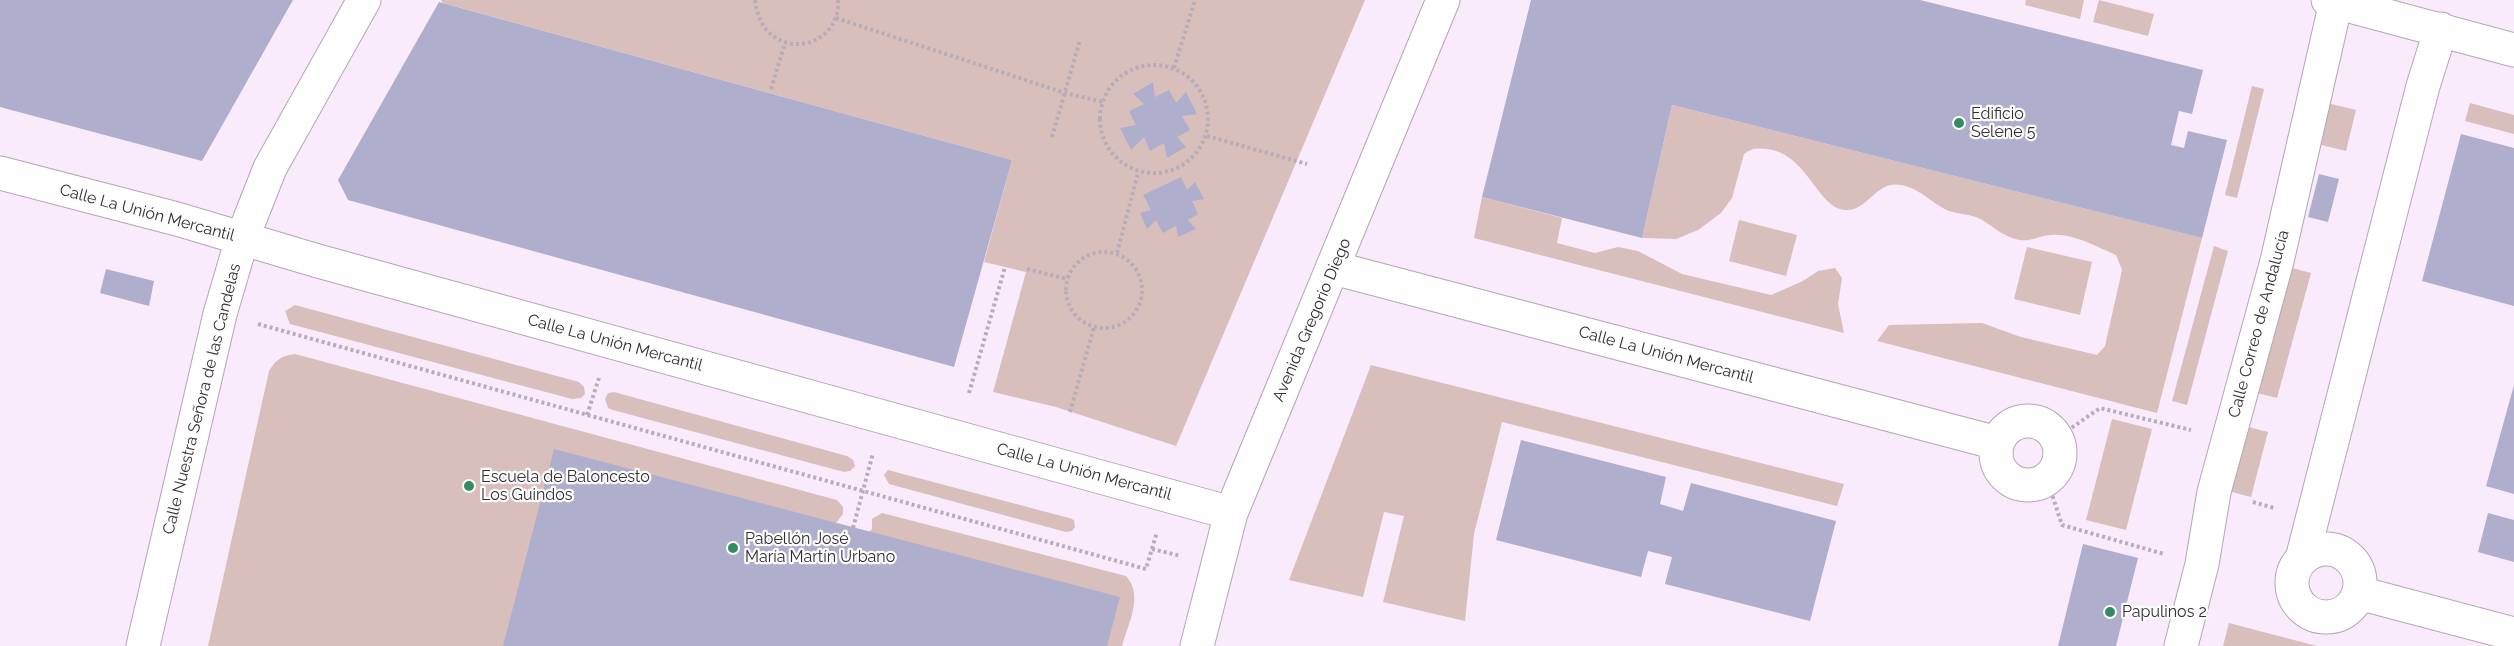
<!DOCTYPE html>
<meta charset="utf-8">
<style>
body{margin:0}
canvas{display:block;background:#f9eafc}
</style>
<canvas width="2514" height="646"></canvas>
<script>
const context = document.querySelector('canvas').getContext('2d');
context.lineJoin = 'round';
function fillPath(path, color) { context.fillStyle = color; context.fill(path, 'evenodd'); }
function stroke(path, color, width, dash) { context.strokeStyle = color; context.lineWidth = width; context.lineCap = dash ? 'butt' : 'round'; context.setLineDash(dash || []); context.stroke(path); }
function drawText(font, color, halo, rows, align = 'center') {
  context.font = font + ' Raleway,sans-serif'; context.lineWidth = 4.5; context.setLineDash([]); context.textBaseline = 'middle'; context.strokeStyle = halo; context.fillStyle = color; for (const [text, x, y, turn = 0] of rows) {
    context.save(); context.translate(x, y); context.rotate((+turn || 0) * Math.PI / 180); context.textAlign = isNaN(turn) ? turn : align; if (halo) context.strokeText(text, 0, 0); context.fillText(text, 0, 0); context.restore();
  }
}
const green = new Path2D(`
 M441,0H1365L1176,446L1056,407L993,392L1026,272L984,262L1012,160L443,3Z
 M2026,0H2084L2080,19L2025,5Z
 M2099,0L2154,14L2148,36L2093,22Z
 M2252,86L2264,89L2237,198L2225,195Z
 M2323,102L2356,110L2346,151L2313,143Z
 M2470,103L2514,115V134L2465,121Z
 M1672,105L2202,238L2157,413L1877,341L1889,325L1982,323L2021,337L2097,355L2105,346L2122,270L2116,255C2097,247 2073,233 2051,235C2041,235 2030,242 2020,240C1999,236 1991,223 1976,217C1967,214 1958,214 1949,211C1932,204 1920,188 1901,185C1876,180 1868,211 1846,210C1818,210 1807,152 1766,149C1756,148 1752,148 1744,154L1732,198L1721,213L1698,230L1676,239L1642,238Z
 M1482,197L1562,218L1557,243L1595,253L1618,247L1638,251L1682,274L1771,295L1803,281L1818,271L1835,268L1842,278L1838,304L1844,333L1474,238Z
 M1739,220L1797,235L1786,276L1729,261Z
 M2214,246L2228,251L2187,405L2172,401Z
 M2027,247L2092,262L2080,315L2014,299Z
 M2282,265L2311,273L2277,398L2249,391Z
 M295,305L579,382L584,387L585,394L581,398L572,399L290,324L285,311Z
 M295,354L837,500L843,507V514L836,523L869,532L872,529V519L882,513L1126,576C1144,595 1128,624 1122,646H208L269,371C276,359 282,356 295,354Z
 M1371,365L1844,484L1837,506L1502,422L1474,534L1465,621L1383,602L1404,516L1384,512L1363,597L1289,580Z
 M614,392L847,456L853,460L855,466L850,471L844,472L613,410L608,408L605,399L608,393Z
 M2112,419L2152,429L2126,530L2086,520Z
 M2241,425L2268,432L2251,497L2224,490Z
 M888,470L1069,518L1074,520L1075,527L1072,531L1066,532L889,484L884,475Z
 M2229,623L2317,646H2223Z`);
const building = new Path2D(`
 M0,0H293L202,161L0,107Z
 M1531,0H1920L2203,70L2192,114L2179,111L2171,145L2184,148L2188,131L2227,140L2202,238L1672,105L1642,238L1482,197Z
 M439,2L1012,160L954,367L348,200L338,180Z
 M1153,82L1155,97L1169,90L1176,103L1186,92L1197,114L1182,116L1190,130L1177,137L1186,147L1167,158L1164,143L1150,151L1144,137L1131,150L1120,128L1136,125L1129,111L1144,104L1133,94Z
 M2461,134L2514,148V306L2422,281Z
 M2319,174L2339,179L2328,222L2308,217Z
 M1181,177L1187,190L1195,182L1204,199L1192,201L1198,214L1188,220L1196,229L1178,237L1176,226L1163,233L1156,220L1147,229L1140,213L1151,210L1143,195Z
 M106,269L154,281L149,306L100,293Z
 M2514,385V494L2486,486Z
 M1521,440L1666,477L1660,504L1683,511L1691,483L1836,521L1810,621L1665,584L1672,557L1648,551L1641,577L1496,540Z
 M554,449L1120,597L1107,646H503Z
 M2488,513L2514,520V562L2478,552Z
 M2083,544L2138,558L2116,646H2058Z`);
const path = new Path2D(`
 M755,0C762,65 842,52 838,0
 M836,18L1065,93L1104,102
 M1100 119a54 54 0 1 1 108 0a54 54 0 1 1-108 0Z
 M1174,68L1195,0
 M771,89L785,43
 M1207,136L1307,164
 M1052,137L1080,40
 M1066 290a38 38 0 1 1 76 0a38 38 0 1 1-76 0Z
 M1117,253L1138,173
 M1027,269L1067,279
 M258,324L1146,569L1157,532
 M969,393L1005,267
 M1070,412L1094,327
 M587,415L599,378
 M2057,438L2100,408L2191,430
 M2047,479L2062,525L2164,554
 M2253,502L2274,508
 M853,528L873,453
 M1152,549L1181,556`);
const pedestrian = new Path2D(`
 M2181,646L2202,564L2214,492L2277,261L2336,2`);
const minor = new Path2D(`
 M0,173L177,219L318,261L1231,513
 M1334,268L1997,443
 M1996 453a32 32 0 1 1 64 0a32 32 0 1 1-64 0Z
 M2292 583a34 34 0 1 1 68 0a34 34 0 1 1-68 0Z
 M2302,559L2423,86L2441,29
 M2359,593L2514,634
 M143,646L220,314L242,239L270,168L364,0
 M1197,646L1231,513L1443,0`);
const tertiary = new Path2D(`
 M2328,0L2514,50`);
const markers = [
 [1959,123,6,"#348c60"],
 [469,486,6,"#348c60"],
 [733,548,6,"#348c60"],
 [2110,612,6,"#348c60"]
];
const poiNames = [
 ["Edificio",1971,114],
 ["Selene 5",1971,132],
 ["Escuela de Baloncesto",481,477],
 ["Los Guindos",481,495],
 ["Pabellón José",745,539],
 ["María Martín Urbano",745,557],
 ["Papulinos 2",2122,612]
];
const streetNames = [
 ["Calle La Unión Mercantil",147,213,15],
 ["Avenida Gregorio Diego",1312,320,-67],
 ["Calle Correo de Andalucía",2259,324,-75],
 ["Calle La Unión Mercantil",615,343,15],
 ["Calle La Unión Mercantil",1666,355,15],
 ["Calle Nuestra Señora de las Candelas",202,399,-76],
 ["Calle La Unión Mercantil",1084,472,15]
];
fillPath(green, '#d8bfbc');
fillPath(building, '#b0aecd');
stroke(pedestrian, '#b4a5b6', 35);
stroke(minor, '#b4a5b6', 35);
stroke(tertiary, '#b4a5b6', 35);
stroke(path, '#b8acba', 4, [3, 3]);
stroke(pedestrian, '#fff', 33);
stroke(minor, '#fff', 33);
stroke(tertiary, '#fff', 33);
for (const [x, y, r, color] of markers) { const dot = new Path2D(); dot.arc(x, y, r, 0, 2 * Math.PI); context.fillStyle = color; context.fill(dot); stroke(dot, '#fdfdfd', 2); }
drawText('16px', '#332d34', '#fdfdfd', poiNames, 'left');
drawText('16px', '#332d34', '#fdfdfd', streetNames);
</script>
